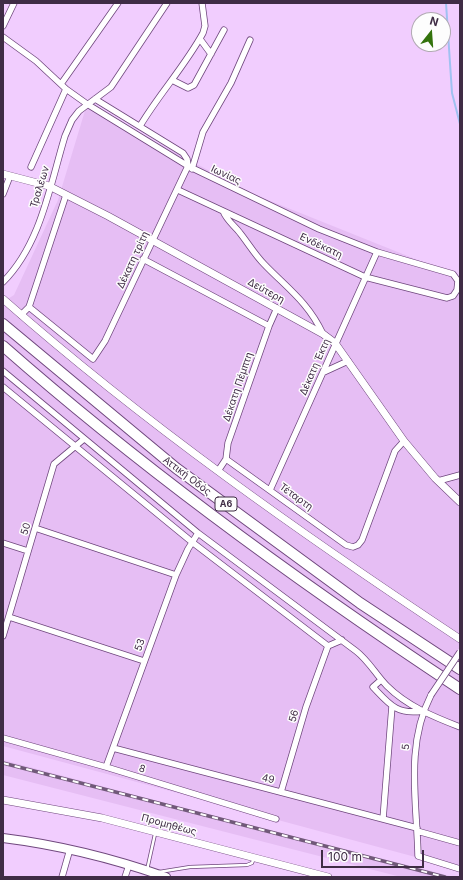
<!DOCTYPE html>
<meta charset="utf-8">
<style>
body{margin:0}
#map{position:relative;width:463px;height:880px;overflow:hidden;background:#f1cdfe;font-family:Inter,sans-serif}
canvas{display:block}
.frame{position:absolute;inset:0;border:4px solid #3f2c45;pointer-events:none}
.north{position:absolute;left:411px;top:12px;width:40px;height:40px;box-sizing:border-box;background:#fdfdfd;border:1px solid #b1a9b3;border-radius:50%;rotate:17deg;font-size:11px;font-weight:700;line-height:16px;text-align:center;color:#3f2c45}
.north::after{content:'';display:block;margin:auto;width:14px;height:18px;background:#33730c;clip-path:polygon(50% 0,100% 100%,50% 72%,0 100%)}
.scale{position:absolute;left:321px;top:850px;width:103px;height:18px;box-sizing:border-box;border:2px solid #3f2c45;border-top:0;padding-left:5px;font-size:12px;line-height:14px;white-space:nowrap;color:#3f2c45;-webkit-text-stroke:3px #fdfdfd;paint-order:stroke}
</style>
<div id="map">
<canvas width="463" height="880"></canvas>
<div class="frame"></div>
<div class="north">N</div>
<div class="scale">100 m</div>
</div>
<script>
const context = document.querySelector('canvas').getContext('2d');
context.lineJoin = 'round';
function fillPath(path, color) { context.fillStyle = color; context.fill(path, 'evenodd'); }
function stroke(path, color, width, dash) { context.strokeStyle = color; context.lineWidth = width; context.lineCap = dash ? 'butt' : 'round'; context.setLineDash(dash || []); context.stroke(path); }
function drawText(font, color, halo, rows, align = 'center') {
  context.font = font + ' Inter,sans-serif'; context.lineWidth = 3; context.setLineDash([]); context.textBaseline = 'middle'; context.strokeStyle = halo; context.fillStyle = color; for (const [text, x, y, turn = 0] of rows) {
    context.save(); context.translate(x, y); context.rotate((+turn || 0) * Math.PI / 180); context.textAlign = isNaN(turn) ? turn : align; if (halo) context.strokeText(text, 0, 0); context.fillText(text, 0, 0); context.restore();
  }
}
const built = new Path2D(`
 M87,104L248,192L460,277V869L3,746V302L14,295L58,200Z
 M3,760L184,808L454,877H401L3,775Z`);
const stream = new Path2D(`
 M446,3L452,93L460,124`);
const service = new Path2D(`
 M147,870L155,834
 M159,872L190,867L247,865L252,863L254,858`);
const minor = new Path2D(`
 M3,26L14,3
 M3,37L36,61L66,89L87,104L188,166L319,229L377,252L453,274L458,281L457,290L453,296L447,298L365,277L178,190
 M200,39L211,54
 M172,80L188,88L194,85L224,30
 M61,84L118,3
 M140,126C159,94 185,66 203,33L205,26L202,3
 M31,167L66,89
 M192,169L203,132L231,83L250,40
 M3,194L10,176
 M223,211C227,221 234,225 240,233C248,243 255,255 264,264C287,288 308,302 323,334
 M143,259L269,326
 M3,282C41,244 50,185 65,136L72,120L79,111L111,87L167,3
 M29,307L93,359L105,341L188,166L187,159L183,153L95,99
 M21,315L29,307L66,195
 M3,371L198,533L356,651C369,661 376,675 387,686C407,706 434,717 460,727
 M324,372L348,361
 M3,387L192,542L328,646
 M226,459L346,545L353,547L358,545L362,540L395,451L404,441
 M218,471L226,459L228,443L269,326L277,308
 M438,481L460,475
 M270,490L377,252
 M35,528L176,575
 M3,543L28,551
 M9,617L144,661
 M3,636L54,464L84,439
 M328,646L342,640
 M381,680L373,687C390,705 397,715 423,711
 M431,695C405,746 417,802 418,856L460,869
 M3,738L106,767L276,819
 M113,748L417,828
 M106,767L176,575L188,549L198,533
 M281,792L306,707L328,646
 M383,819L392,706
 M417,831L460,843
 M62,877L70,849
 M125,877L129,865`);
const tertiary = new Path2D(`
 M3,174L49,186L108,216L323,334L335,343L404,441L435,478L460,502
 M3,299C145,424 303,535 460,639
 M3,800L102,818L328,877`);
const secondary = new Path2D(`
 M3,838C59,845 112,858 166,877`);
const motorway = new Path2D(`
 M3,324L176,468L360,603L460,669
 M3,346C146,472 301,584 460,689`);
const rail = new Path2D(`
 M3,763L445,877`);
const minorBridge = new Path2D(`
 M431,695L460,652`);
const shields = [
 [226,504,22]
];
const shieldNames = [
 ["Α6",226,504]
];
const streetNames = [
 ["Ιωνίας",226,175,25],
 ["Τραλέων",40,187,-73],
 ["Ενδέκατη",321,246,25],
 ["Δέκατη τρίτη",133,260,-65],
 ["Δεύτερη",266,291,29],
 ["Δέκατη Έκτη",315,367,-66],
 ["Δέκατη Πέμπτη",238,387,-71],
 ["Αττική Οδός",187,476,37],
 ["Τέταρτη",296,497,36],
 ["50",26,529,-73],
 ["53",140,645,-70],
 ["56",294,716,-74],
 ["5",406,747,-85],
 ["8",142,769,17],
 ["49",268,779,14],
 ["Προμηθέως",169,825,15]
];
fillPath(built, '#e6bef4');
stroke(stream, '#a0c1f1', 2);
stroke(service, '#6f477d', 4);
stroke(minor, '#6f477d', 7);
stroke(tertiary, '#6f477d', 8);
stroke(secondary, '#6f477d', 10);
stroke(motorway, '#6f477d', 12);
stroke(service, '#fff', 2.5);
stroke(minor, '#fff', 5.5);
stroke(tertiary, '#fff', 7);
stroke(secondary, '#fff', 8);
stroke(motorway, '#fff', 10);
stroke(rail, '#715979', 3.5);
stroke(rail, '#fdfdfd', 2, [6]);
stroke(minorBridge, '#6f477d', 7, []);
stroke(minorBridge, '#fff', 5.5);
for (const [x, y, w] of shields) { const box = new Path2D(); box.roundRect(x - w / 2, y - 7, w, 14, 3); context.fillStyle = '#fdfdfd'; context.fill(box); stroke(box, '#3f2c45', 1); }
drawText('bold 9px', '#3f2c45', null, shieldNames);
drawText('10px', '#3f2c45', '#fdfdfd', streetNames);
</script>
